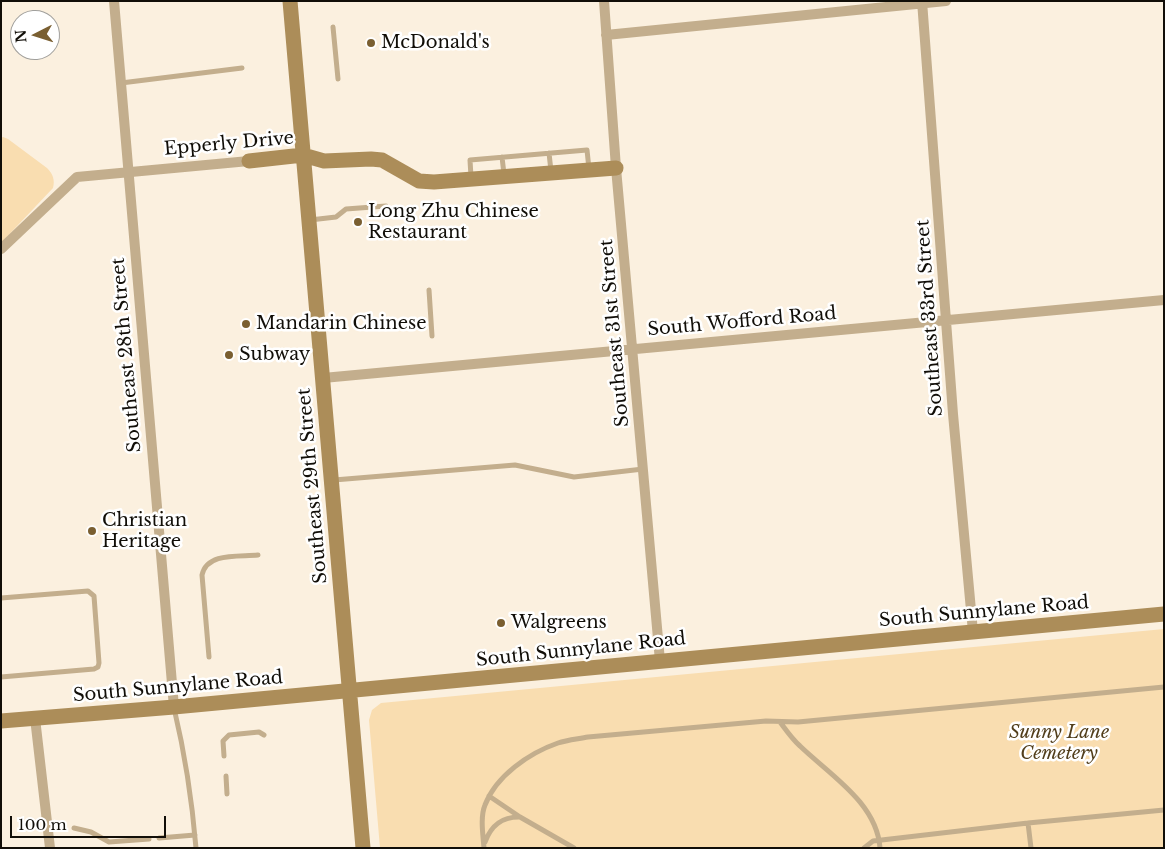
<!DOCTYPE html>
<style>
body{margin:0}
#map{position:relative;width:1165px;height:849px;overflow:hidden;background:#fbf0df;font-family:"Libre Baskerville",serif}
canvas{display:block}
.frame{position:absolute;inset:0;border:2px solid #110e08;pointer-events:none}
.north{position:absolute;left:10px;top:10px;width:50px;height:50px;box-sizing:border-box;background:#fff;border:1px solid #a09f9c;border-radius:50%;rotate:265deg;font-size:14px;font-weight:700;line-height:20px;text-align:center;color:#110e08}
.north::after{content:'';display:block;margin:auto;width:18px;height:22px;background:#7a5f31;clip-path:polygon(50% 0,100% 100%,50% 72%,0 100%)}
.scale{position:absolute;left:10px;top:816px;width:156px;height:22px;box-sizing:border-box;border:2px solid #110e08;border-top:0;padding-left:6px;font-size:15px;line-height:18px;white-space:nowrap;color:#110e08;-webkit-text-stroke:4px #fff;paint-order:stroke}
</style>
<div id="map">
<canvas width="1165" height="849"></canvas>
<div class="frame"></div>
<div class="north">N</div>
<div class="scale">100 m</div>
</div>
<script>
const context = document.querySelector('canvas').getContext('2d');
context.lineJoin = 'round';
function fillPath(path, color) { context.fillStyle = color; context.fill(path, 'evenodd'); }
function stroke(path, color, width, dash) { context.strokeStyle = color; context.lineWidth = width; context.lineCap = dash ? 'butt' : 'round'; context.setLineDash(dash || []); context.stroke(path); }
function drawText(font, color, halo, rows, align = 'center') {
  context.font = font + ' "Libre Baskerville",serif'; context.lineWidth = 5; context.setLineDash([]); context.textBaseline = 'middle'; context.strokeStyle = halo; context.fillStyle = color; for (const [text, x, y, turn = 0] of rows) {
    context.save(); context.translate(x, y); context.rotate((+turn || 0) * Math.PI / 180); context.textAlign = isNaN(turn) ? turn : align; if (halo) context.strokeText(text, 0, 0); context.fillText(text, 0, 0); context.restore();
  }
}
const green = new Path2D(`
 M3,137L8,139L47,168C53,174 55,180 53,188L1,243V138Z
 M1164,629V848H380L369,720L372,710L381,703Z`);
const lane = new Path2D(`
 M333,27L338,79
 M121,83L242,68
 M549,153L551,171
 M502,157L504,174
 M471,177L470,160L587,150L589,169
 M310,220L336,217L346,209L386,206
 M429,290L432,336
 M334,480L515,465L574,477L643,469
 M1,598L88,591L94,596L99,663L98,667L94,669L1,677
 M209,657L202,575C207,552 239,557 258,555
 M174,708C185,754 192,800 196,848
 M780,722C786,730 792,739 800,746C830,775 877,803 880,848
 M224,756L223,741L229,735L259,732L264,735
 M226,776L227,794
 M489,796L520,817L574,848
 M1028,823L1031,848
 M74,828L91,832L109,842L149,839
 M159,838L195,835
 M485,842C491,826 501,817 519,817
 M484,848C483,835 480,817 485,805C496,776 529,753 558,743C567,740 578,739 588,737L766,721L798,722L1164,687
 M864,848L873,841L1028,823L1164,810`);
const street = new Path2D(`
 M114,1L174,707
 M604,1L616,168L660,661
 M922,1L953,414L973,632
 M606,35L946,1
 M1,249L77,177L249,161
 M323,378L1164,300
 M35,718L50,848`);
const secondary = new Path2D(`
 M290,1L363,848
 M249,161L303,155L324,161L371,159L382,160L419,181L434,182L616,168
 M1,721L174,707L1164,614`);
const markers = [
 [371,43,5,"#7a5f31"],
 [358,222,5,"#7a5f31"],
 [246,324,5,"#7a5f31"],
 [229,355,5,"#7a5f31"],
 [92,531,5,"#7a5f31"],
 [501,623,5,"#7a5f31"]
];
const poiNames = [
 ["McDonald's",381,43],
 ["Long Zhu Chinese",368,212],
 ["Restaurant",368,233],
 ["Mandarin Chinese",256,324],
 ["Subway",239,355],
 ["Christian",102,521],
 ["Heritage",102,542],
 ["Walgreens",511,623]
];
const streetNames = [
 ["Epperly Drive",229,144,-5],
 ["Southeast 33rd Street",930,318,-94],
 ["South Wofford Road",742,322,-5],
 ["Southeast 31st Street",615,333,-95],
 ["Southeast 28th Street",127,355,-95],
 ["Southeast 29th Street",313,486,-95],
 ["South Sunnylane Road",984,612,-5],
 ["South Sunnylane Road",581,650,-6],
 ["South Sunnylane Road",178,687,-5]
];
const parkNames = [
 ["Sunny Lane",1059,733],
 ["Cemetery",1059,754]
];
fillPath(green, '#f9ddb0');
stroke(lane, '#c3ae8d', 5);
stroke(street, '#c3ae8d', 10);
stroke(secondary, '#ac8d59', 15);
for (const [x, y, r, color] of markers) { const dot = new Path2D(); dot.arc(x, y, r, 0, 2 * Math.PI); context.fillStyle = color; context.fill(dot); stroke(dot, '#fff', 2); }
drawText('18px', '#110e08', '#fff', poiNames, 'left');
drawText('18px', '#110e08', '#fff', streetNames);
drawText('italic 18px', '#523e1b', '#fff', parkNames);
</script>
